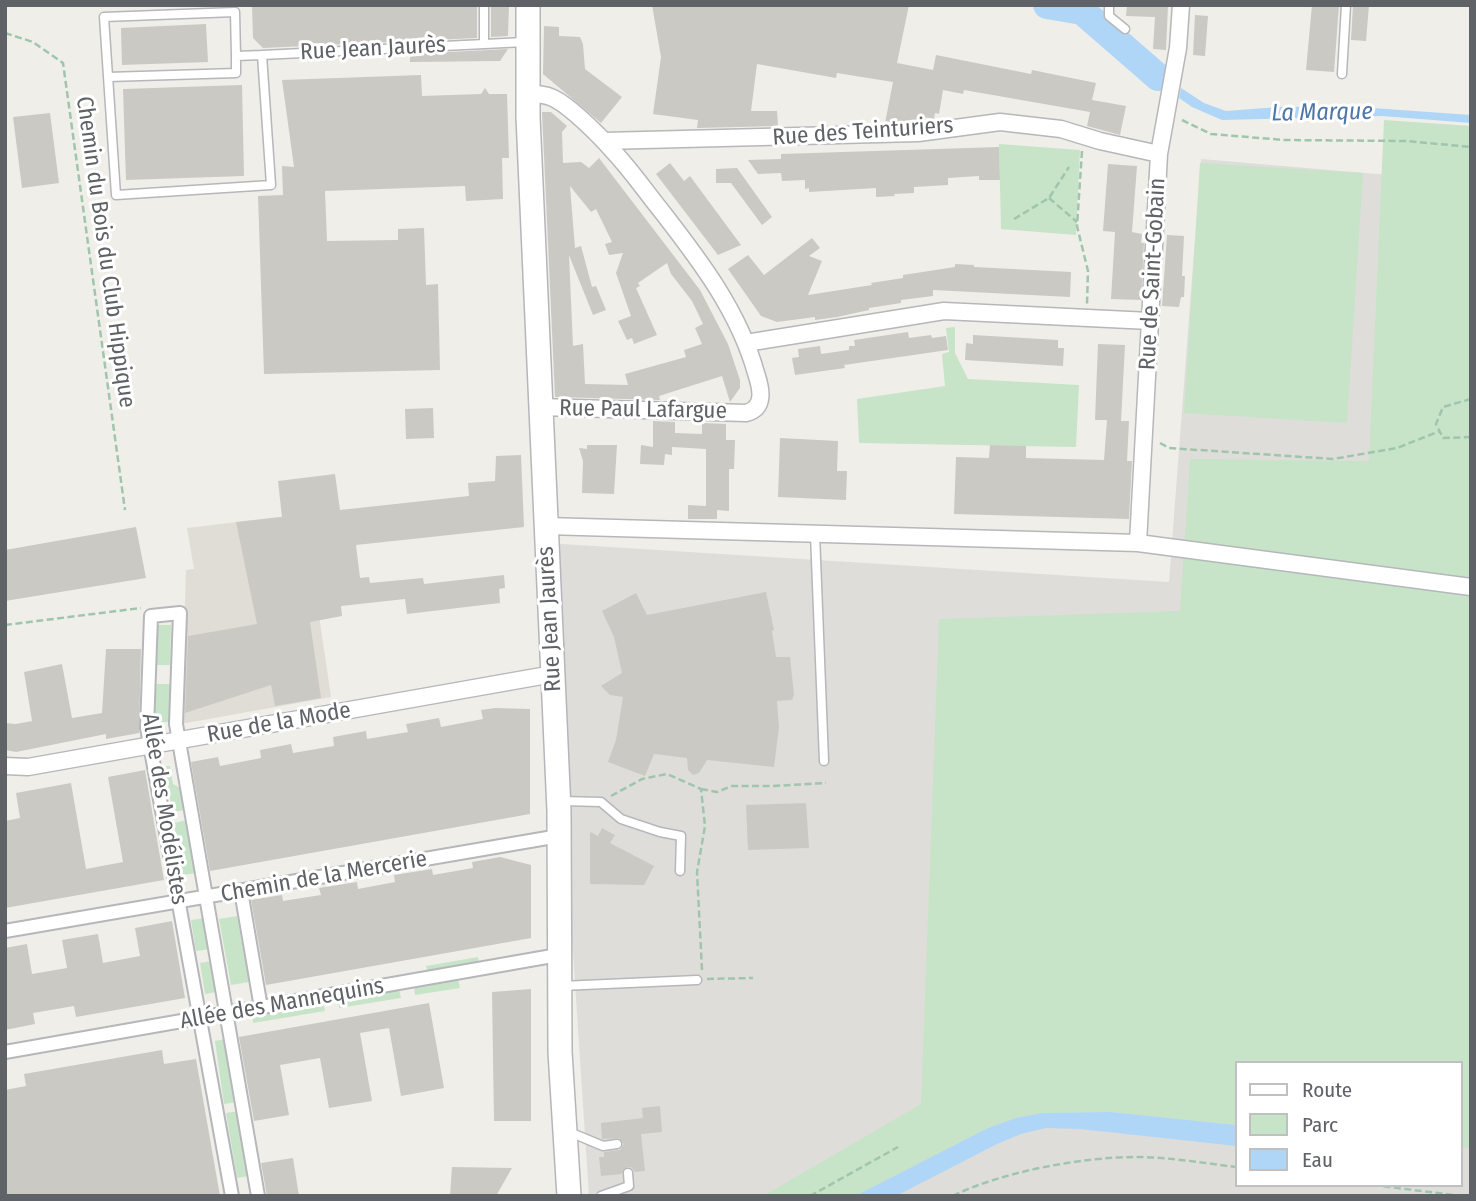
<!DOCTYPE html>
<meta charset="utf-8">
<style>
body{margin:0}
#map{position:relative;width:1476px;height:1201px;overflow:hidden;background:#f0eee8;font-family:"Fira Sans Condensed",sans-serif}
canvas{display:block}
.frame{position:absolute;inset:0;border:7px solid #5f6266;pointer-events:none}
.legend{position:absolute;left:1235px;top:1061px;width:228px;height:126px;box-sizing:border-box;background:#fff;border:2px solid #bfc0c2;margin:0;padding:9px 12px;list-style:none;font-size:21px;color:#5f6266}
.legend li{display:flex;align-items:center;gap:14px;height:35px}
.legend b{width:35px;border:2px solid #bfc0c2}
</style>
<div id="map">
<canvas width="1476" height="1201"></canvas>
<div class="frame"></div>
<ul class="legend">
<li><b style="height:9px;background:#fff"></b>Route</li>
<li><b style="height:19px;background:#c7e4c8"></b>Parc</li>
<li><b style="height:19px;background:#b0d6f7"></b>Eau</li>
</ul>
</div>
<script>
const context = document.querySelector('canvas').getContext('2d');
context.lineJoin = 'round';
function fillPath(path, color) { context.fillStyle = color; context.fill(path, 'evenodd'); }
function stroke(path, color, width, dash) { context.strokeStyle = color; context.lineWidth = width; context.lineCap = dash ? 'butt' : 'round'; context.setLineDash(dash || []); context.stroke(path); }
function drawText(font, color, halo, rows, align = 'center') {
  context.font = font + ' "Fira Sans Condensed",sans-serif'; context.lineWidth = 6; context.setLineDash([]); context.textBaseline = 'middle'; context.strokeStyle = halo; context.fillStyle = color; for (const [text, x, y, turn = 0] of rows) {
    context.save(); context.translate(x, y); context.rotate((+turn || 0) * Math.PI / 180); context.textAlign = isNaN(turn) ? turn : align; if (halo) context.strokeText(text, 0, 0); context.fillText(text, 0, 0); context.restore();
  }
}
const industrial = new Path2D(`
 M1201,159L1471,182V1196H589L546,543L1169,582ZM1236,1063H1460V1185H1236Z`);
const education = new Path2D(`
 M304,514L331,697L181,724L186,570L194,569L187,528Z`);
const green = new Path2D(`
 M1384,120L1471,126V1148L1460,1147V1063H1236V1125L1111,1112L1042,1113L1016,1118L988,1128L855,1196H763L921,1104L939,619L1180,611L1190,459L1369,461Z
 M999,144L1080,150L1076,235L1001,229Z
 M1200,163L1363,173L1347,423L1184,413Z
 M955,327V353L968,379L1079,385L1076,447L859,443L857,399L945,386L942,354L949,352L946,328Z
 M157,625H171L170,665H156Z
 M154,684H170V722H153Z
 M165,766H170L173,784L182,789L185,810L172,812Z
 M188,820L197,873L183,875L174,823Z
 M237,916L249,982L231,985L219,919Z
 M205,918L210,949L196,951L191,920Z
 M478,957L479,965L428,974L426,966Z
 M212,961L216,992L205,994L200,963Z
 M458,979L460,988L415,995L414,987Z
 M399,989L401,998L339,1008L338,1000Z
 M323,1002L325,1011L253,1023L252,1015Z
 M226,1039L237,1102L224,1104L215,1041Z
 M239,1111L249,1176L237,1178L226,1113Z`);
const water = new Path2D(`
 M1181,88L1204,103L1226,111L1278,107L1345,106L1471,115V123L1382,116L1222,120L1192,107L1179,98Z
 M1111,1112L1236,1125V1146L1080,1129L1046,1128L1021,1134L997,1144L896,1196H855L988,1128L1016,1118L1042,1113Z`);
const river = new Path2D(`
 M1047,5L1082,11L1158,77`);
const building = new Path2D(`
 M252,5H477V38L263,48L253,38Z
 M491,5H509L508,36L491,37Z
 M652,5H909L897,63L933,70L936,55L1031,74L1032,70L1096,83L1092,100L1126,106L1120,135L1087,126L1090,112L964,90L963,94L943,90L939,114L935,113L934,119L919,116L918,121L885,123L893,82L837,73L836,78L757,64L751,111H777L778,126L697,128L698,120L653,114L661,57Z
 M1127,5H1168L1166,50L1153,49L1155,17L1126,16Z
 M1312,5H1339L1334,72L1306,70Z
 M1353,5H1369L1366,41L1351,40Z
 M1195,15L1208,16L1205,56L1193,55Z
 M206,24L208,62L122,65L121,28Z
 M544,26L559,27V36L580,37L583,44L585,69L622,97L601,123L543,74Z
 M508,49L500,61L410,62V54Z
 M421,75L422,96L481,94L485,88L489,94H507L509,158H502L503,199L466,201L465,186L325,191L327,241L398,240V229L424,228L426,285L438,284L440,370L264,374L258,196L283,195L282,166L294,167L282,80Z
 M242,85L244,176L126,180L123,89Z
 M542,112H551L567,126L562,132L563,163L581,162L589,168L599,158L700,290L728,344L740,380V388L730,402L722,376L659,396L660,400L555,397ZM570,186L591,212L596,209L612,242L605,244L609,255L623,253L616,273L631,316L618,321L627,340L632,338L634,344L657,335L636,288L640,286L638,283L667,263L671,274L692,301L703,324L695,328L702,344L684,350L686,357L625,374L628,385L585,384L583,344L573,346L569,255L593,315L606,310L596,286L592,287L581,246L575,248Z
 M50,113L59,183L22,188L13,117Z
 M999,147L1000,180H979V176L948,178V185L914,187V193L894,194L895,196L876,197V188L809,192V188L805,189V180L782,181L781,173L758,174L748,160L781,159V154Z
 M670,163L684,181L690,176L741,245L718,255L656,174Z
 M1108,164L1137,166L1132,232L1142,234L1141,243H1144L1141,300L1111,299L1115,232L1103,231Z
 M737,168L772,217L762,225L731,183H716V169Z
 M1167,235L1184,236L1182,276H1185L1184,297H1181L1179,307L1162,306Z
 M812,238L820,248L809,256L822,261L808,295L872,285L871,283L903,278V275L955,267V264L974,265V267L1071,272L1070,297L933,290V296L901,300V303L869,308V310L837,317L815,320V317L777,322L761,316L728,269L748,255L764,275Z
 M908,332L909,338L931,335L932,338L946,336L948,350L844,365L845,368L795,375L792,358L799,357L798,349L820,346L821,354L849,350V346H855L854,340Z
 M973,335L1058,340V348H1064L1063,366L965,360L966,343L973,344Z
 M1098,344L1125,345L1121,421H1129L1127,461H1132L1129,519L954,514L956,457L989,458L990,445L1026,446V458L1104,460L1107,420H1095Z
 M433,408L434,438L406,439L405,409Z
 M653,421L675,422V433L702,434V423L726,424V440H735L734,469H729V511L717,510V519H688V505L706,506V449L672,447V455L665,454L664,465L640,464L641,445L653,447Z
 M780,438L838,441L837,471H847L846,500L778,497Z
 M587,445H617L614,494L582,493L583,461L579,448L587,449Z
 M521,455L524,527L356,545L360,578L369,577L370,583L423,578L424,584L504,575L505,588L499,589L500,603L407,614L405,599L341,606L342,616L310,622L321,698L275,706L271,685L185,713L188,636L257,624L236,522L282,517L278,481L335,474L340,510L469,496L468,483L495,481L496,456Z
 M136,527L146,578L5,601V550Z
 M766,592L774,630L772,631L776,657H790L794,695L792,700L777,701L779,727L774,767L707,760L699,773L693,775L688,770L687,758L654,754L645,776L608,762L616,740L623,697L610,695L601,686L622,673L614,637L602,611L636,593L647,615Z
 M106,649H141L139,733L106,739V734L16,752L5,750V723L16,724L32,721L24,672L62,664L72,718L102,713Z
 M495,708L530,709V814L210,871L191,762L218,757L220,766L261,758L260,750L291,744L293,753L334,746L333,737L366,731L367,739L408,732L406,724L439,718L441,727L483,719L481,710Z
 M145,770L164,880L5,908V821L20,818L16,793L71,783L86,869L123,862L108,777Z
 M806,803L809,848L748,850L746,805Z
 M602,828L615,835L610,843L654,866L644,885L590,884V832L598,836Z
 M500,857L531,865V938L266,985L251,900L282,895L283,901L321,895L319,888L357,882L358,889L395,882L394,875L432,869L433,875L473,868L472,862Z
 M172,921L185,998L76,1017L74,1006L33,1013L35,1024L5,1030V948L27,944L32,974L67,968L62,940L98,934L103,963L140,956L135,928Z
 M531,989V1121H494L492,992Z
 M429,1003L444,1088L401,1096L389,1028L360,1033L372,1101L329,1108L320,1058L280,1065L289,1115L254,1121L239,1037Z
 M162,1050L164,1064L196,1059L220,1196H5V1090L26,1086L24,1074Z
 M660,1106L662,1132L641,1134L645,1171L635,1172L631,1167H627L621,1174L601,1176L599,1157H604V1152L620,1150L624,1144L619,1138L602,1139L601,1123L643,1118L642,1108Z
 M293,1158L299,1196H267L261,1163Z
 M452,1167L512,1168L496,1196H450Z`);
const path = new Path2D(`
 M5,33L33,42L63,63L125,510
 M1182,120L1211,134L1284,140L1406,141L1471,147
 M1082,151L1077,226L1088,271L1087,304
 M1049,198L1077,222
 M1014,219L1049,198L1069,167
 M1471,399L1443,407L1436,424L1443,438L1471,437
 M1160,443L1169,448L1333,459L1397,448L1440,431
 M5,625L141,608
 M701,789L717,792L732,786H773L826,783
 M611,796L642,779L667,774L701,789L705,826L697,872L702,970
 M707,979L753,978
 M1373,1185L1462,1196
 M810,1196L898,1147
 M953,1196C1000,1172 1083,1157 1135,1157C1169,1157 1203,1163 1236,1167`);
const service = new Path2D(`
 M484,5V44
 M1109,5V16L1125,29
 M262,55L271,185L116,195L104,17L235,12L236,56L262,55L525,42
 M1342,74L1346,5
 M108,77L236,73V56
 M815,534L824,761
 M562,801L601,802L621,819L660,832L681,836L680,871
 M561,986L697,980
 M567,1131L603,1146L617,1144
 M601,1196L629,1186L628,1173`);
const pedestrian = new Path2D(`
 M241,891L261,1008
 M5,931L559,836
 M5,1052L558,955
 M232,1196L147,728L151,616L180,613L176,724L258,1196`);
const minor = new Path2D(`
 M527,94C536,94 545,94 553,98C570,106 600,136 613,151C631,170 646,192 663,213C701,262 739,312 756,373C761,388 766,408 746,413L540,407
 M604,141L918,133L1000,122L1061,129L1100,141L1159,154
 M746,343L944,311L1150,321
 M546,526L1138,543L1471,587
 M1138,543L1159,154L1178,48L1181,5
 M5,766L28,767L553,674`);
const secondary = new Path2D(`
 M528,5V117L559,811L560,1052L569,1196`);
const streetNames = [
 ["Rue Jean Jaurès",373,49,-3],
 ["Rue des Teinturiers",863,132,-4],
 ["Chemin du Bois du Club Hippique",105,252,82],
 ["Rue de Saint-Gobain",1153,274,-87],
 ["Rue Paul Lafargue",643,410,1],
 ["Rue Jean Jaurès",550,619,-93],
 ["Rue de la Mode",279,723,-10],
 ["Allée des Modélistes",164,809,81],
 ["Chemin de la Mercerie",324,877,-10],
 ["Allée des Mannequins",282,1004,-10]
];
const waterNames = [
 ["La Marque",1322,113,-1]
];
fillPath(industrial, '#dfddda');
fillPath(education, '#dfddd6');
fillPath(green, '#c7e4c8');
fillPath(water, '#b0d6f7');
stroke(river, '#b0d6f7', 28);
fillPath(building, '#cbc9c4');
stroke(service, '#b5b7bb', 11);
stroke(pedestrian, '#b5b7bb', 16);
stroke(minor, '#b5b7bb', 19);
stroke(secondary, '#b4b6bb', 26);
stroke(path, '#a0c5ad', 2.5, [7, 3.5]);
stroke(service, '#fff', 8);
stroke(pedestrian, '#fff', 12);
stroke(minor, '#fff', 16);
stroke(secondary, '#fff', 23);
drawText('23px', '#5f6266', '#fff', streetNames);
drawText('italic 24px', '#4d77a9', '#fff', waterNames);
</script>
